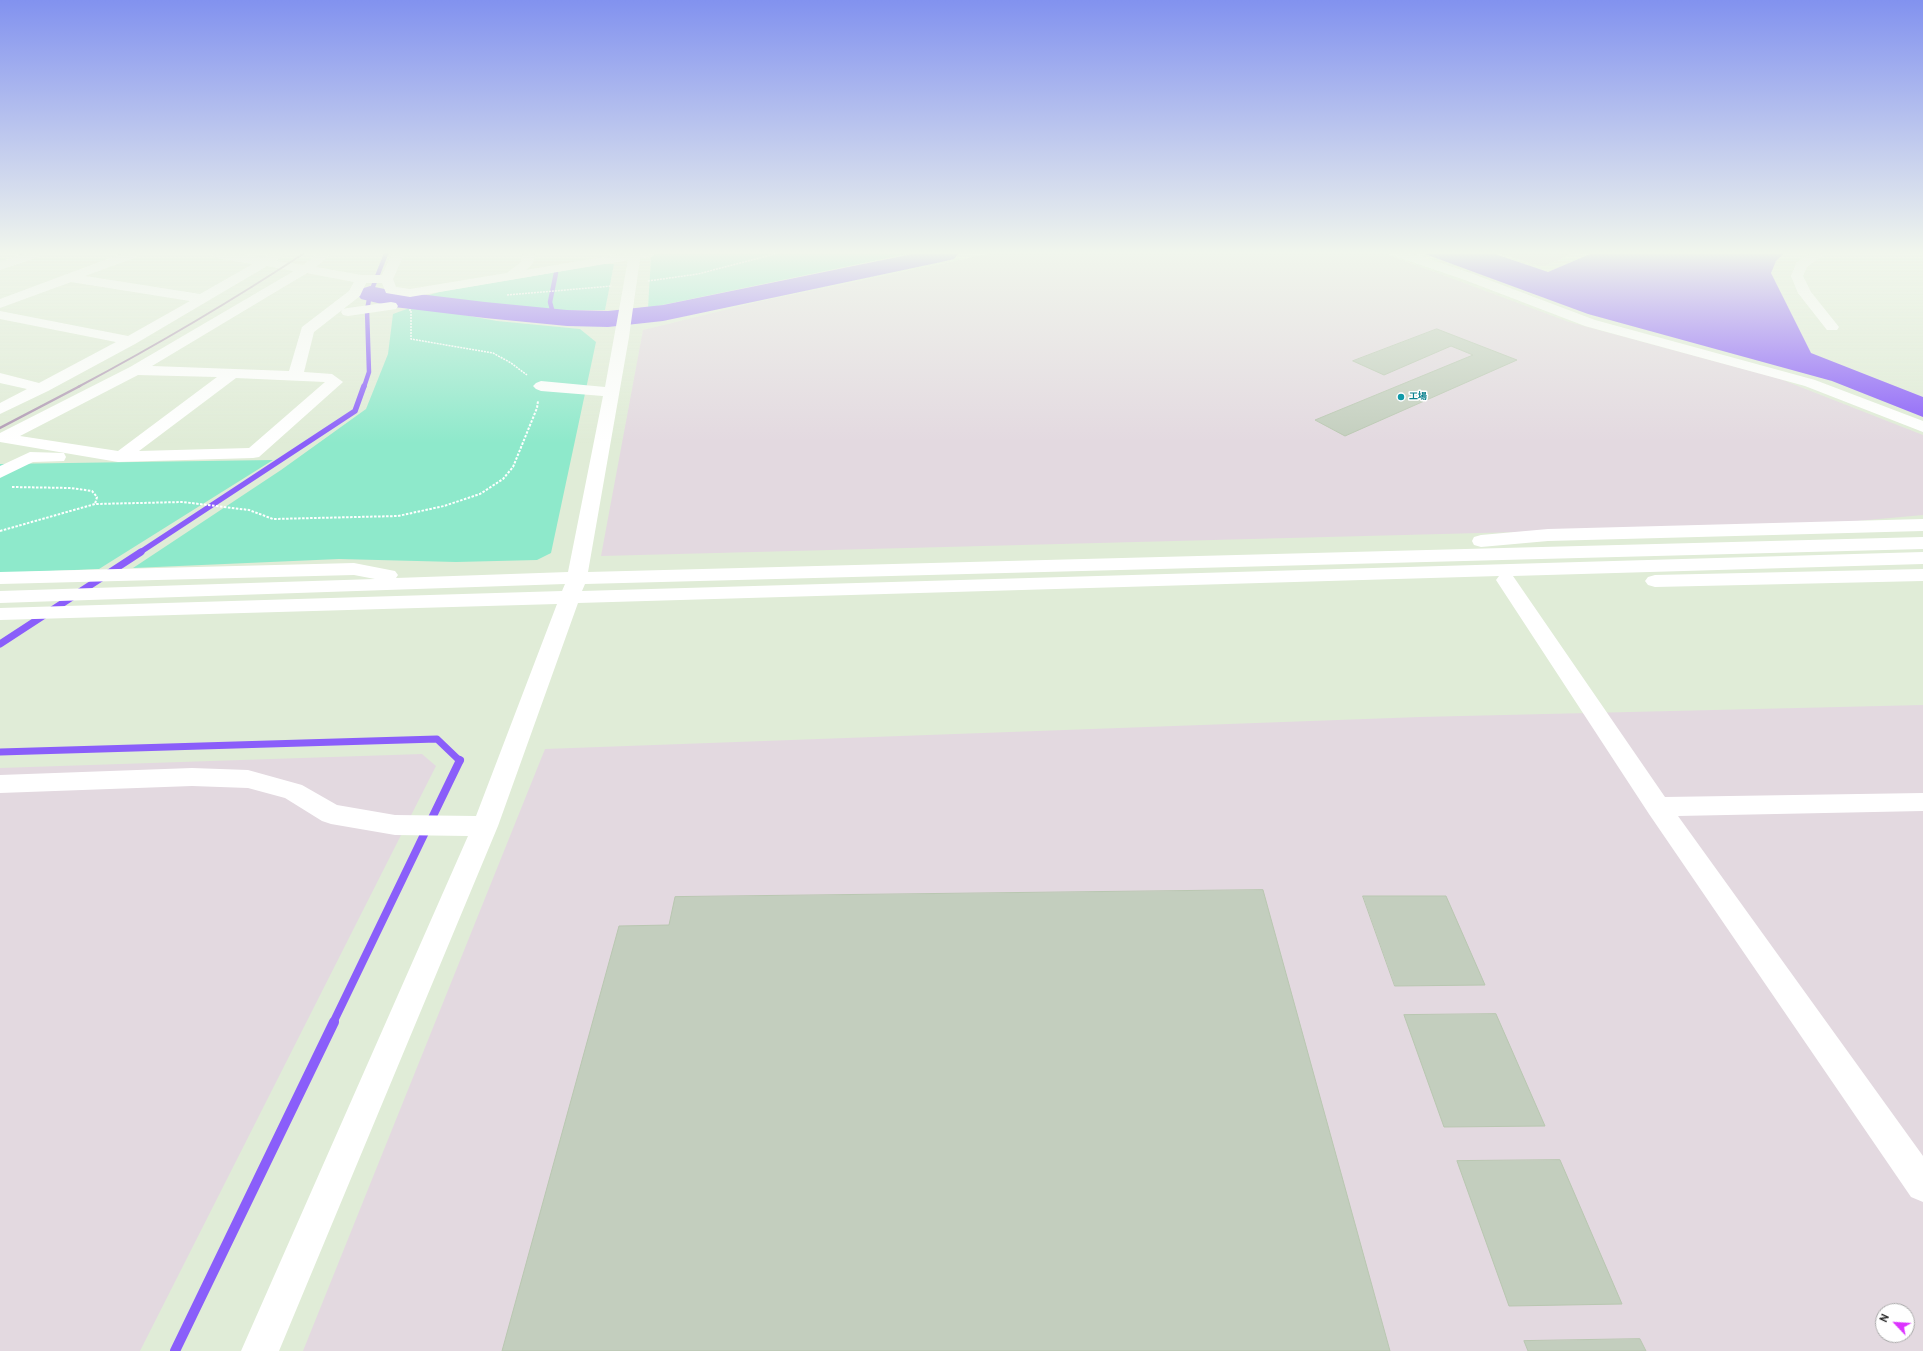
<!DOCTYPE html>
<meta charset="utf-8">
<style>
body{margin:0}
#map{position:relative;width:1923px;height:1351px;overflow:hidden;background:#e0ecd7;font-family:Overpass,sans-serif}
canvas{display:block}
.north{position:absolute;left:1875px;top:1303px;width:40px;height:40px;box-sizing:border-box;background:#fff;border:1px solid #a9a9a9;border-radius:50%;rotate:295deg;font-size:11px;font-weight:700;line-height:16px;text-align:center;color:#282828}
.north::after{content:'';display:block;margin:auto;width:14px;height:18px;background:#dc32ff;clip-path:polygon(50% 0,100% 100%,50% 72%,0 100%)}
</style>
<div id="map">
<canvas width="1923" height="1351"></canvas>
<div class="north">N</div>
</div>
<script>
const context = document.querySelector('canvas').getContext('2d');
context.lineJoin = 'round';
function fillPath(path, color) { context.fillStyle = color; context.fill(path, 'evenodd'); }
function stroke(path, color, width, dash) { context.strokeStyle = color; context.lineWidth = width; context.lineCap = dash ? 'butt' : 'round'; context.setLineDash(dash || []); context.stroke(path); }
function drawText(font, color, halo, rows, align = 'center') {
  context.font = font + ' Overpass,"Noto Sans JP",sans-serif'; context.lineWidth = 3; context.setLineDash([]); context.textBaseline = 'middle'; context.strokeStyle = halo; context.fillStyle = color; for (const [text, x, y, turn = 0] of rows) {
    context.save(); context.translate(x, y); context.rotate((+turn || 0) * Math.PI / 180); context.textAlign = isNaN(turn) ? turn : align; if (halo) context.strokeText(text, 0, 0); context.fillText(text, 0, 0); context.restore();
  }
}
const industrial = new Path2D(`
 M988,254H1386L1569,322L1780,379L1923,435V515L1824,524L601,556L643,330L757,302Z
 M1502,254H1571L1545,266H1538Z
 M1923,705V1351H303L545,749L1420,717ZM1883,1311H1907V1335H1883Z
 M422,754L436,766L140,1351H0V768Z`);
const green = new Path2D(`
 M656,254H907L648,308L651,257Z
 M603,264H614L605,310H538L475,305L430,299L426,296L439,292Z
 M415,306L497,321L580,329L596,342L551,553L537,560L456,562L339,559L133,568L281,470L366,409L388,354L393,314Z
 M273,460L99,569L0,573V464Z`);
const water = new Path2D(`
 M1425,254H1495L1548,272L1590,254H1783L1776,261L1771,273L1811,353L1923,397V417L1832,381L1588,314Z`);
const streamFar4 = new Path2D(`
 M554,317L550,302L556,273
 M364,387L369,372L367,310L370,294L386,254`);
const streamFar3 = new Path2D(`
 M139,553L355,411L364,386`);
const streamFar2 = new Path2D(`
 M0,644L141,552
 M0,752L437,739L460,761`);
const streamFar1 = new Path2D(`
 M333,1023L460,760`);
const stream = new Path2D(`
 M175,1351L334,1022`);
const river = new Path2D(`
 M912,254H958L954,259L946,261L663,321L608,327L567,326L485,318L394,307L361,299L357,294L361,289L370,286L394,291L485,302L567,310L608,311L663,305Z`);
const building = new Path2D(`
 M1437,329L1517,360L1345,436L1315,420L1473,355L1451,346L1384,375L1353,361Z
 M1263,890L1390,1351H502L619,926L669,925L675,897Z
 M1363,896H1446L1485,985L1395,986Z
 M1496,1014L1545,1126L1444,1127L1404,1015Z
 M1560,1160L1622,1304L1509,1306L1457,1161Z
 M1640,1339L1646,1351H1528L1524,1341Z`);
const pathFar1 = new Path2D(`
 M648,281L698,274L775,254
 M507,295L612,286
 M409,310H411V339L493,353L511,363L527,375`);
const path = new Path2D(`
 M12,487L71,488L92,491L97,497L95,504
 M0,531L95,504L183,502L249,510L273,519L398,516L444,506L480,494L503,479L513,467L537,408L538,401`);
const minor = new Path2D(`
 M22,254H40L38,257L0,270V262Z
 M121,254H138L136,257L85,276L200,294L253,264L217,258L211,254H238L263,258L270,254H285L276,261L303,265L317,254H330L316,267L361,275H382L392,254H404L393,279L396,287L410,289L507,273L521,262L523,254H535L533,263L526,270L622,254H650L648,257L640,258L629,337L588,572L1923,537V549L585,584L582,591L1923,552V564L1513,576L1665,797L1923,793V811L1678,816L1923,1156V1202L1911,1197L1649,814L1496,580L1499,576L578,603L498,826L279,1351H241L468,836L395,835L331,824L322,821L285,798L248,788L192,786L0,793V775L192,768L248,770L302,785L337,805L395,815L476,816L557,604L0,620V608L562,591L565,584L0,603V591L375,579L354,575L0,584V572L354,563L395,571L398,575L396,578L568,572L603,396L541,391L536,389L533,386L536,383L541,381L605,387L628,260L410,297L386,293L382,283H366L360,296L314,332L304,372L332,374L343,382L259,457L253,458L118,462L0,442V433L130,367L294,271L267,266L135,344L48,391L0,414V403L27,389L0,383V373L39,383L116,342L0,319V311L128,336L190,301L71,282L0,308V299ZM307,273L354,282L349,291L302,327L289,371L152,366ZM138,375L217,377L118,451L20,436ZM236,378L325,382L249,448L139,451Z
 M1396,254H1414L1473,274L1595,320L1815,380L1923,421V432L1805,386L1585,326L1465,280L1398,257Z
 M1810,254H1824L1807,267L1803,276L1811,292L1839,327L1837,330H1827L1798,293L1791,276L1797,262Z
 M391,302L396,303L398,306L396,309L348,316L343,315L341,312L343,309L348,308Z
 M30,452L64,453L66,457L64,461L33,462L0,478V466Z
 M1923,519V531L1548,541L1481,547L1474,545L1472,541L1474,537L1481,535L1548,529Z
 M1923,569V581L1655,587L1648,585L1645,581L1648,577L1655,575Z`);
const railFar1 = new Path2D(`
 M78,387C155,346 230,302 303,254`);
const rail = new Path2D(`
 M0,428L80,386`);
const markers = [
 [1401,397,4,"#0f9aa8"]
];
const farCulturenames = [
 ["工場",1409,397]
];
fillPath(industrial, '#e3d9e0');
fillPath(green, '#8ee9cb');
fillPath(water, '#8a5efa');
stroke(streamFar4, '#8a5efa', 4.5);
stroke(streamFar3, '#8a5efa', 5.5);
stroke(streamFar2, '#8a5efa', 7);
stroke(streamFar1, '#8a5efa', 8);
stroke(stream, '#8a5efa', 10);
fillPath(river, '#8a5efa');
fillPath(building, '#c3cebe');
stroke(building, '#b9c7b1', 1);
stroke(pathFar1, '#fff', 1.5, [2, 1]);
stroke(path, '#fff', 2, [2.5, 1.5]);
fillPath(minor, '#fff');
stroke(railFar1, '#b19ab5', 2);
stroke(rail, '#b19ab5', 2.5);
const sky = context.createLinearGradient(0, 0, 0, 443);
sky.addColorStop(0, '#8292ef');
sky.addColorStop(0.57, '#f1f6ed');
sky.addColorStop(1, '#f1f6ed00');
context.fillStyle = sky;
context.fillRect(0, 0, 1923, 443);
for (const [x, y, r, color] of markers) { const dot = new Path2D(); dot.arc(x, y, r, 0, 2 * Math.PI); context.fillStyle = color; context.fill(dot); stroke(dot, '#fff', 1.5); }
drawText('bold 9px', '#0d838f', '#fff', farCulturenames, 'left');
</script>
